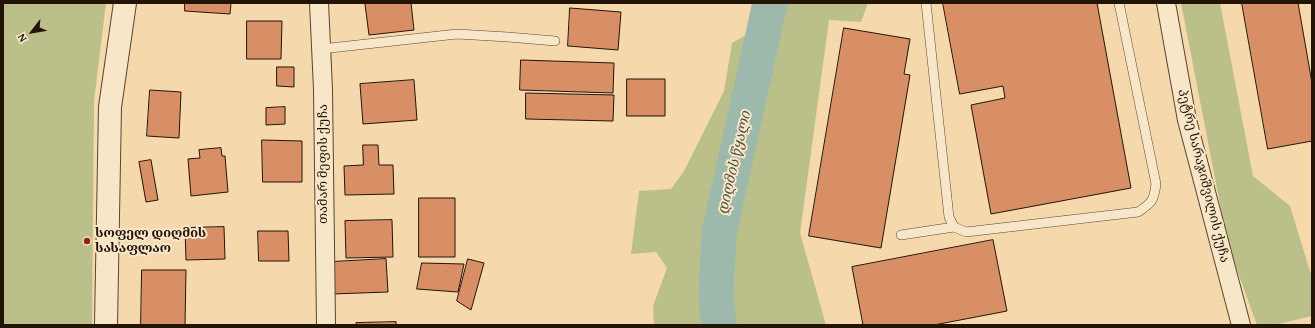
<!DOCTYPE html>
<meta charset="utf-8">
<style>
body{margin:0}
#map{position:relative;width:1315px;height:328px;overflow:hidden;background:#f5d8ac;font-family:"Gentium Book Plus",serif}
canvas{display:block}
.frame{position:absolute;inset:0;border:4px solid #231408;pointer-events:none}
.north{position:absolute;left:12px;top:12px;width:40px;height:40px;-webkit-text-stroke:3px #f8e6c9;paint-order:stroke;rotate:239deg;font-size:11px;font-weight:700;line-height:16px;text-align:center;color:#231408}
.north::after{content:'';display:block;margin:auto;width:14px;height:18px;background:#231408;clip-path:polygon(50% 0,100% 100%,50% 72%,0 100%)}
</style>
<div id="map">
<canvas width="1315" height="328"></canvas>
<div class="frame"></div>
<div class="north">N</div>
</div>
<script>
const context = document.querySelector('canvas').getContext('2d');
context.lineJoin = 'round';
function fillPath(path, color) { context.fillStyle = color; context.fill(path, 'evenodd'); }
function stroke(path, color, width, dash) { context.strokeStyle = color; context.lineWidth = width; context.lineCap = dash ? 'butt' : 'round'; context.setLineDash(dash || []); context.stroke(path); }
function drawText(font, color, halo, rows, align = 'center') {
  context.font = font + ' "Gentium Book Plus","Noto Serif Georgian",serif'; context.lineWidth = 4; context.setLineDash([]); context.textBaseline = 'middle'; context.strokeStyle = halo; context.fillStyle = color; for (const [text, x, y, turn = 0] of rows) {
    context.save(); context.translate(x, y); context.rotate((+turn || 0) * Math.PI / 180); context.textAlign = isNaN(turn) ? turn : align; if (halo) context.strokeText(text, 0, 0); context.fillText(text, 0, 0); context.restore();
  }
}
const green = new Path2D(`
 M3,3H106L94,101L92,325H3Z
 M757,3H868L861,22L829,20L800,233L826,325H654L653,306L667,268L656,252L631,254L639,191L671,189L684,171L724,91L732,43L750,33Z
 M1181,3H1220L1253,176L1290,206L1312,278V316L1274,325H1257L1228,245Z`);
const river = new Path2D(`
 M719,325L716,298L719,233L770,3`);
const building = new Path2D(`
 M185,3H231L230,14L185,11Z
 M373,3H411L414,30L369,35L365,4Z
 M943,3H1097L1131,188L991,214L971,105L1005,98L1003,86L960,94Z
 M1242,3H1298L1312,83V141L1268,149Z
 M570,8L621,12L618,50L568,46Z
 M247,21H282L281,59H247Z
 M844,28L910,39L904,74L910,75L881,248L809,236Z
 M521,60L614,63L613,93L520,90Z
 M277,67H294V87L277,86Z
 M627,79H665V116H627Z
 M414,80L417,120L363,124L360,84Z
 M150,90L181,92L179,138L147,136Z
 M526,93L614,95L613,121L526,119Z
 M285,107V124L266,125V108Z
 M262,140L302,141V182H263Z
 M363,145H378L379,165H393L394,194L345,195L344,166L363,165Z
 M221,148L222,156H225L228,192L191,196L188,159L200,158L199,150Z
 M151,160L158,200L146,202L139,162Z
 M419,198H455V257H419Z
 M392,220L393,257L346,258L345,221Z
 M224,227L225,259L186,260L185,228Z
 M258,231H288L289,261H259Z
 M993,240L1007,311L934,325H863L852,267Z
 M386,259L388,292L332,294L331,262Z
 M468,259L484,263L471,310L457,301Z
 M422,263L464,264L458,292L417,289Z
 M142,270H186L185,325H141Z
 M396,322V325H356V323Z`);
const service = new Path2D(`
 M926,3L949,217L954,227L966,232L1138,212C1152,203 1154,200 1156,184L1119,3
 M321,49L457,34L508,37L555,41
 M901,235L954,227`);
const minor = new Path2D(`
 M319,3L323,89L326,325
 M1166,3L1187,120L1241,325`);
const tertiary = new Path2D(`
 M106,325L110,107L125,3`);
const markers = [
 [87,241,4,"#8f2418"]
];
const streetNames = [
 ["თამარ მეფის ქუჩა",324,164,-90],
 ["პეტრე სარაჯიშვილის ქუჩა",1203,176,76]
];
const poiNames = [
 ["სოფელ დიღმის",95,234],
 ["სასაფლაო",95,249]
];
const waterNames = [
 ["დიღმის წყალი",735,163,-77]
];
fillPath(green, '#bbbf89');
stroke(river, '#9cb9ac', 35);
fillPath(building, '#d98f66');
stroke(building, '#231408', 1);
stroke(service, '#584531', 10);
stroke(minor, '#584531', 20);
stroke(tertiary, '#584531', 24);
stroke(service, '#f8e6c9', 9);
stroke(minor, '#f8e6c9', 18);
stroke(tertiary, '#f8e6c9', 22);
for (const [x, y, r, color] of markers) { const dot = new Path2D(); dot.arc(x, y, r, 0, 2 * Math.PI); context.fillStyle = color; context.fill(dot); stroke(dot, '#f8e6c9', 1.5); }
drawText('13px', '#231408', '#f8e6c9', streetNames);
drawText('bold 13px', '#231408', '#f8e6c9', poiNames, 'left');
drawText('italic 14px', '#4d4e41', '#f8e6c9', waterNames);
</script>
